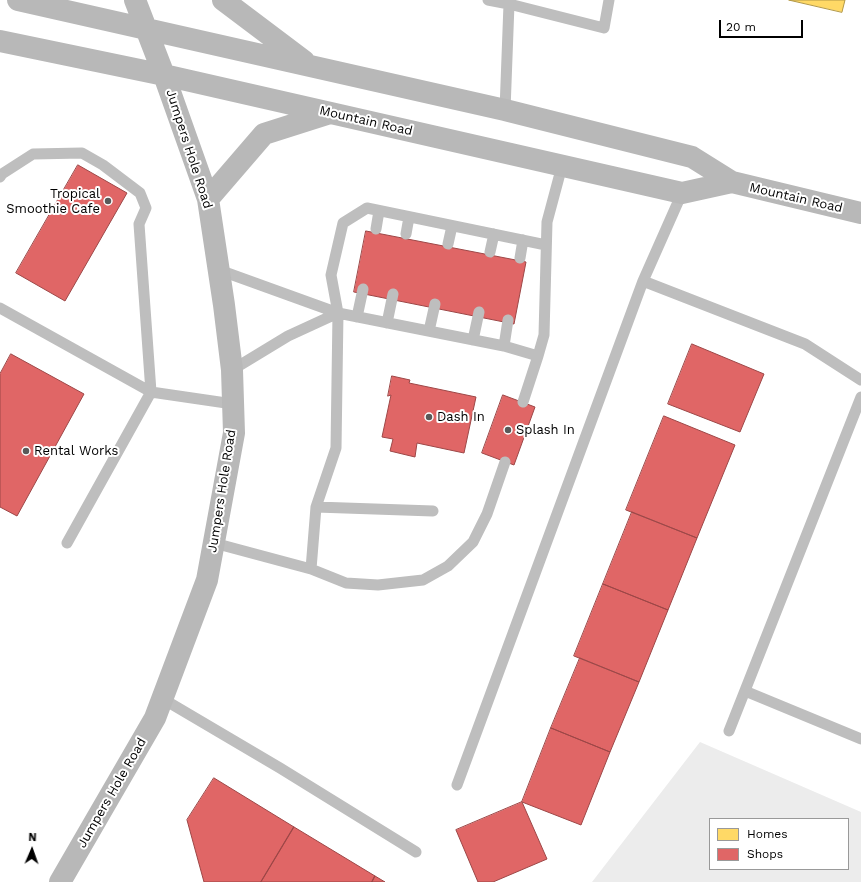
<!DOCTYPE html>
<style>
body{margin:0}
#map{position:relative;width:861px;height:882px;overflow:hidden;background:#fff;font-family:"Work Sans",sans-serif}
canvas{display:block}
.legend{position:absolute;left:709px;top:818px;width:140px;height:52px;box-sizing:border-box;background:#fff;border:1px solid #999;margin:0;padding:5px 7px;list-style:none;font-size:12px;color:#000}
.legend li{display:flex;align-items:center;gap:8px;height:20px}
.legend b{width:20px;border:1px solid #999}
.north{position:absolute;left:12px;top:830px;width:40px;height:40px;-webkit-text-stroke:3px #fff;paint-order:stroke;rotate:2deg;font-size:11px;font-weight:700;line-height:16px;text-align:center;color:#000}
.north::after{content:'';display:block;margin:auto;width:14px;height:18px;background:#000;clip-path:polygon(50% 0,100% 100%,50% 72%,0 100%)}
.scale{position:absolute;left:719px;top:20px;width:84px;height:18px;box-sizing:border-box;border:2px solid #000;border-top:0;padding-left:5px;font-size:12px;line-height:14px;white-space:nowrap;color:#000;-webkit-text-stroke:3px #fff;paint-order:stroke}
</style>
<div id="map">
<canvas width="861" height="882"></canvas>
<ul class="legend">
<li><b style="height:11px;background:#ffd966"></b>Homes</li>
<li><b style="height:11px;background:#e06666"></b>Shops</li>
</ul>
<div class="north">N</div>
<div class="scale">20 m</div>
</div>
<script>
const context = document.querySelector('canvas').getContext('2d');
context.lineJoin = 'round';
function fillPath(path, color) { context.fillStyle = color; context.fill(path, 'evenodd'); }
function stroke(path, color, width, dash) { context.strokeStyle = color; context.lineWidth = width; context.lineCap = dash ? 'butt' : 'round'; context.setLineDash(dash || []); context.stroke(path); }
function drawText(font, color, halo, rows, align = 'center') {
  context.font = font + ' "Work Sans",sans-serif'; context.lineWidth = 4; context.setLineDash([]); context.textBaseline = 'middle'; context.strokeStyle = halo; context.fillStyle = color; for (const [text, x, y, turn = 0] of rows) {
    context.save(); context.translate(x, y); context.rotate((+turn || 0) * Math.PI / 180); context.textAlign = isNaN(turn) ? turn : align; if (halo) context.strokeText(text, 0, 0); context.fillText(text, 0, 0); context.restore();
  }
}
const green = new Path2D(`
 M700,742L861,812V882H592ZM710,819H848V869H710Z`);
const homes = new Path2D(`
 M789,0H845L842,12Z`);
const shops = new Path2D(`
 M78,165L127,193L65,301L16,273Z
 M366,231L526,262L514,324L354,292Z
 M692,344L764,374L740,432L668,404Z
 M11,354L84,394L17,516L0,507V374Z
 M392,376L410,380L409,383L476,397L464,453L417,443L415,457L390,451L393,439L382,437L391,395L388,396Z
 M503,395L535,407L514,465L482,453Z
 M664,416L735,445L697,538L626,510Z
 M632,512L697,538L668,610L603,584Z
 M603,584L668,610L639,682L574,656Z
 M580,658L639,682L610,752L551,728Z
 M551,728L610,752L581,825L522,802Z
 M214,778L294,827L261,882H204L187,820Z
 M522,802L547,859L493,882H478L456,830Z
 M294,827L375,876L372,882H261Z
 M375,876L385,882H372Z`);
const lane = new Path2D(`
 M488,0L509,4L505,110
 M509,0V4L604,28L609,0
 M0,177L2,174L33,154L82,153L103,165L140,193L146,208L139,224L151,392L233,404
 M682,193L643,281L805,344L861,380
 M376,229L379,211
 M406,234L409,217
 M448,244L452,226
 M490,252L494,234
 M520,258L523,240
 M219,270L338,313L504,346L538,356L544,335L547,222L562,166
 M0,308L151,392L67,543
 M357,317L363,289
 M387,323L393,294
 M429,331L435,304
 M473,340L479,312
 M504,346L508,320
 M232,370L288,336L338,313
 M523,402L538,356
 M316,507L433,511
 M214,543L311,569L316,507L336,448L338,313L331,275L343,223L367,208L546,245
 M311,569L346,583L378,585L423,580L448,566L473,542L487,514L505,462
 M745,691L861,739
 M163,699L280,768L416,852
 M729,731L861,397
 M457,785L643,281`);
const secondary = new Path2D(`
 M18,0L505,110L692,157L732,182L861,213
 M223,0L304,61
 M0,41L164,75L682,193L732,182
 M208,199L264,134L330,113
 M60,882L155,718L207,580L234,433L232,370L224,305L208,199L164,75L135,0`);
const markers = [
 [108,201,4,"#595959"],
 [429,417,4,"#595959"],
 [508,430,4,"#595959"],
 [26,451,4,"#595959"]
];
const streetNames = [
 ["Mountain Road",366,121,13],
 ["Jumpers Hole Road",189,149,72],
 ["Mountain Road",796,198,13],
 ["Jumpers Hole Road",222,491,-81],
 ["Jumpers Hole Road",112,793,-60]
];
const poiNames = [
 ["Tropical",100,194,"right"],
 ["Smoothie Cafe",100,209,"right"],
 ["Dash In",437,417],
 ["Splash In",516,430],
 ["Rental Works",34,451]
];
fillPath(green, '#ececec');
fillPath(homes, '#ffd966');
stroke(homes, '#b29847', 1);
fillPath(shops, '#e06666');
stroke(shops, '#9d4747', 1);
stroke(lane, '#bebebe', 11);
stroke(secondary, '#b8b8b8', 22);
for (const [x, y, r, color] of markers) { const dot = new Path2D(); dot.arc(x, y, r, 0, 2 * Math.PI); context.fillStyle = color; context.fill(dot); stroke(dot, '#fff', 1.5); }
drawText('13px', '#000', '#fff', streetNames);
drawText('13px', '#000', '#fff', poiNames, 'left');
</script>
